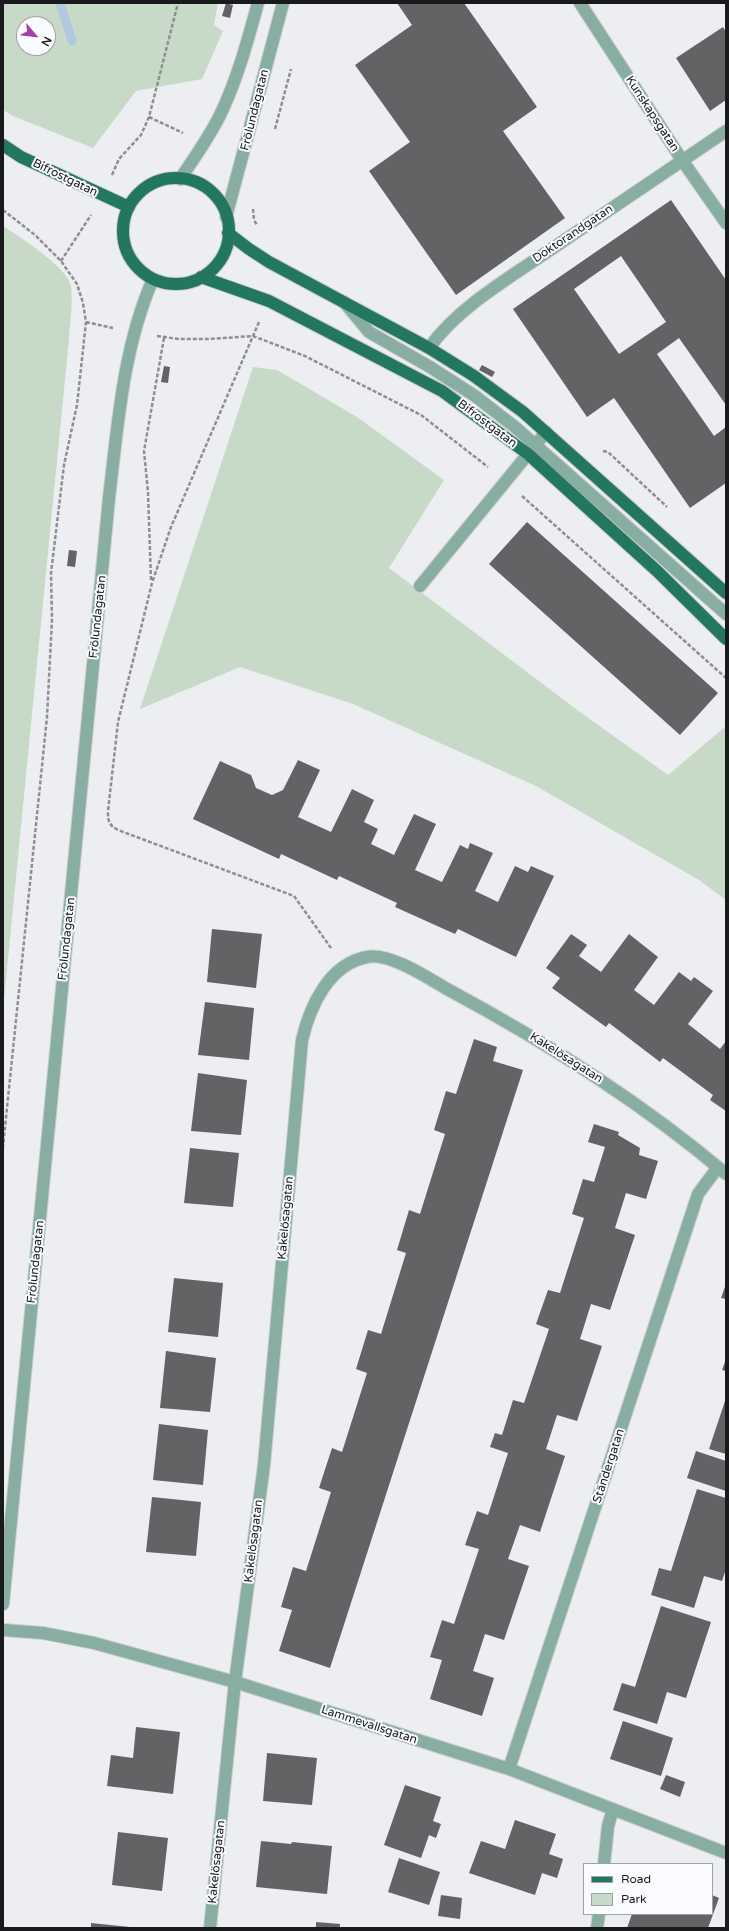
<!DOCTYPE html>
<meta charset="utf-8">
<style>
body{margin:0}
#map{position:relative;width:729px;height:1931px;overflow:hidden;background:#eceef1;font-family:"Varela Round",sans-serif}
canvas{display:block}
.frame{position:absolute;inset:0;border:4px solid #191a1b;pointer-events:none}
.legend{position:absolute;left:583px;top:1863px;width:130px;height:52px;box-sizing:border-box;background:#fafbfe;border:1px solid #a0a1a3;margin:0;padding:5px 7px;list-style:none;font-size:12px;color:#191a1b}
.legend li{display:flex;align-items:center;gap:8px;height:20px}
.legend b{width:20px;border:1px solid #a0a1a3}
.north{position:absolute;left:16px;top:16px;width:40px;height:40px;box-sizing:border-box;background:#fafbfe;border:1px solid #a0a1a3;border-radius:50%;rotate:118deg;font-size:11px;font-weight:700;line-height:16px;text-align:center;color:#191a1b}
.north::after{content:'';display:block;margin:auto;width:14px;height:18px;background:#a141a9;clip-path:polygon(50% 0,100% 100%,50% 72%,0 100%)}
</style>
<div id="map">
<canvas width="729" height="1931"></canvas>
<div class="frame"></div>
<ul class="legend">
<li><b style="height:5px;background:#23765f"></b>Road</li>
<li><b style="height:11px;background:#c7dac7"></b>Park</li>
</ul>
<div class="north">N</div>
</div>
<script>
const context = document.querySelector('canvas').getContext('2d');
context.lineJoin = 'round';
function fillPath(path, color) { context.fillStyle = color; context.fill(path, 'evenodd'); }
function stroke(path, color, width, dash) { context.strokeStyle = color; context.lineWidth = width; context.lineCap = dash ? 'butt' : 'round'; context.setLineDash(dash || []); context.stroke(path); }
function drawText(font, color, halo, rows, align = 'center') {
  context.font = font + ' "Varela Round",sans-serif'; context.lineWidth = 4; context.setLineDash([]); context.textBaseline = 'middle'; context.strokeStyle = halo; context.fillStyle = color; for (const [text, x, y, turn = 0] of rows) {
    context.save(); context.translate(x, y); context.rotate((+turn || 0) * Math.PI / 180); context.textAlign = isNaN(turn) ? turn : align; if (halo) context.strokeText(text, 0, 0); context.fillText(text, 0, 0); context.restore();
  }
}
const green = new Path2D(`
 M3,3H218L214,25L223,31L202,79L136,91L93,148L13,116L3,110ZM24,24H48V48H24Z
 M3,226C18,235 69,269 71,286C73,303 70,322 69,339L3,1009Z
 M253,367L277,370L357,417L444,480L389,568L580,712L668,775L726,726V900L699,880L536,786L353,704L240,667L140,709Z`);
const stream = new Path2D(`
 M60,3L72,41`);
const building = new Path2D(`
 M226,3L233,5L230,18L222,16Z
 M397,3H464L537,107L503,131L565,218L456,295L369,171L410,142L355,65L412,25Z
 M723,27L726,32V100L710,111L676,58Z
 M671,200L726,280V405L679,338L657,354L714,436L726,427V483L690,508L614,398L587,417L513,309ZM621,256L666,322L619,354L574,289Z
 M482,365L495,372L492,377L479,370Z
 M164,366L170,367L168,383L161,382Z
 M527,522L718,693L680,735L489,564Z
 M69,550L77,551L75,567L67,566Z
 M298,760L320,770L298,817L331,832L352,789L374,800L364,822L378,829L371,844L394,855L414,814L436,824L415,870L442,882L460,845L468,849L470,843L493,853L475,891L498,902L515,866L528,872L531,866L554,876L516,957L458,929L455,934L395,907L397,903L339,876L337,880L281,854L279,859L193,819L220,761L251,775L256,788L272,795L283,790Z
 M212,929L262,934L256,988L207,982Z
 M571,934L587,945L579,956L601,972L629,934L658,957L634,990L654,1005L679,972L691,981L694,977L713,991L688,1024L720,1049L726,1041V1111L710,1100L713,1095L663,1058L660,1062L609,1023L606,1027L552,988L560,978L546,968Z
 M205,1002L254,1008L249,1060L198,1055Z
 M474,1039L497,1047L493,1061L523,1070L330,1668L279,1651L292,1610L281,1607L293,1567L306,1571L331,1492L319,1488L332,1448L342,1452L367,1373L356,1369L368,1330L381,1334L406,1253L397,1250L409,1210L420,1214L445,1134L434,1130L446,1091L456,1094Z
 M198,1073L247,1080L241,1135L191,1131Z
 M594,1124L619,1132L618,1135L640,1148L639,1155L658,1161L646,1199L626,1193L615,1228L635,1235L610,1310L591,1304L580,1339L602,1346L577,1421L557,1415L546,1449L565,1456L540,1532L520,1525L508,1559L529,1566L504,1640L485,1634L473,1671L494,1678L482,1716L430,1699L442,1660L430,1657L442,1620L454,1624L479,1549L465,1545L477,1511L488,1515L508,1453L490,1447L495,1433L502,1435L513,1400L524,1403L549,1329L536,1324L548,1290L560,1293L584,1218L572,1214L583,1179L594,1182L605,1147L588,1142Z
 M190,1148L239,1153L233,1207L184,1203Z
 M174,1278L223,1283L218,1337L168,1332Z
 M726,1284V1299L721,1298Z
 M166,1351L216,1358L210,1412L160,1408Z
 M726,1359V1371L722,1370Z
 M726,1398V1454L709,1449Z
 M159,1424L208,1430L203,1485L153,1480Z
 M696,1451L726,1461V1491L687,1478Z
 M697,1489L726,1498V1569L722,1581L704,1576L694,1608L651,1595L659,1568L671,1571Z
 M152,1497L201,1502L196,1556L146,1552Z
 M661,1606L711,1622L686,1698L667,1692L657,1724L613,1710L622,1683L635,1687Z
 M623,1721L673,1738L661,1776L610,1759Z
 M136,1727L180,1732L173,1794L107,1786L111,1755L133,1758Z
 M267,1753L317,1758L312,1805L263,1801Z
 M666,1775L685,1782L680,1797L660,1789Z
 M405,1785L441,1797L433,1821L441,1824L436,1838L429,1835L421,1858L384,1845Z
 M515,1820L556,1834L549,1854L563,1859L557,1878L542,1873L535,1895L469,1873L481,1841L505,1849Z
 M118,1832L168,1838L162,1891L112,1885Z
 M261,1841L291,1844L292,1842L332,1846L327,1894L256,1887Z
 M399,1858L440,1872L429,1905L388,1892Z
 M441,1895L462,1898L460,1919L438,1916Z
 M712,1895L719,1898L708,1928H627L632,1914H712Z
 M316,1922L340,1924V1928H316Z
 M91,1923L130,1927V1928H91Z`);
const path = new Path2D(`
 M149,117L183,133
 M275,129L291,69
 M112,175L119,159L141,135L149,117L178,3
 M253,209L254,220L257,225
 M3,210L35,235L61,261L77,284L83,303L86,322L77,405L64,465L51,573L52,619L47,717L3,1147
 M61,261L91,215
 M86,322L113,328
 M259,322L171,527L152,583L118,722L108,811C108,822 109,825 118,830L294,896L331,948
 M157,336L179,339H209L253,336L305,356L421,415L488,467
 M603,451L608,452L667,507
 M522,496L726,678
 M151,580L148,492L144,451L164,338`);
const minor = new Path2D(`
 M580,3L682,160L726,223
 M180,179C195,157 211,135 222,111C238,77 248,39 258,3
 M226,217L283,3
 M344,302L369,332L430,367L475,396L515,427L726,614
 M429,348C458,307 512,276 553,248C611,209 668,170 726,131
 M420,586L546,432
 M3,1604L109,498C118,423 123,348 153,279
 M3,1630L43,1633L94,1643L235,1682L509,1769L726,1853
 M509,1769L698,1194L718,1167
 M604,1864L608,1826L613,1809
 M210,1928L235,1682L264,1465L302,1040C310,1006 329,964 367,957C389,952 428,978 447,989C546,1042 640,1101 726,1174
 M597,1928L599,1914`);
const major = new Path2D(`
 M3,145L21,157L129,207
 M123 231a53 53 0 1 1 106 0a53 53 0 1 1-106 0Z
 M228,233L249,249L269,262L429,348L474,376L523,412L726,593
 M201,277L269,301L442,391L528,454L657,571L726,639`);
const streetNames = [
 ["Frölundagatan",255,110,-76],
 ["Kunskapsgatan",652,114,57],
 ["Bifrostgatan",65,178,26],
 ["Doktorandgatan",573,234,-34],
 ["Bifrostgatan",487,424,37],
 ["Frölundagatan",98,617,-84],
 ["Frölundagatan",67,939,-84],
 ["Kakelösagatan",566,1058,32],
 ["Kakelösagatan",286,1218,-85],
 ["Frölundagatan",36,1262,-84],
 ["Ständergatan",609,1466,-72],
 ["Kakelösagatan",254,1541,-83],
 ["Lammevallsgatan",369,1725,18],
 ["Kakelösagatan",217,1862,-84]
];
fillPath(green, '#c7dac7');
stroke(stream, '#b1c8e1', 9);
fillPath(building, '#616365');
stroke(minor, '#cacccf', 14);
stroke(major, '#cacccf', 14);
stroke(path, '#8d8f91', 2.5, [4, 2]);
stroke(minor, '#87aea0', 12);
stroke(major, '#23765f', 12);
drawText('12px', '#191a1b', '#fafbfe', streetNames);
</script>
